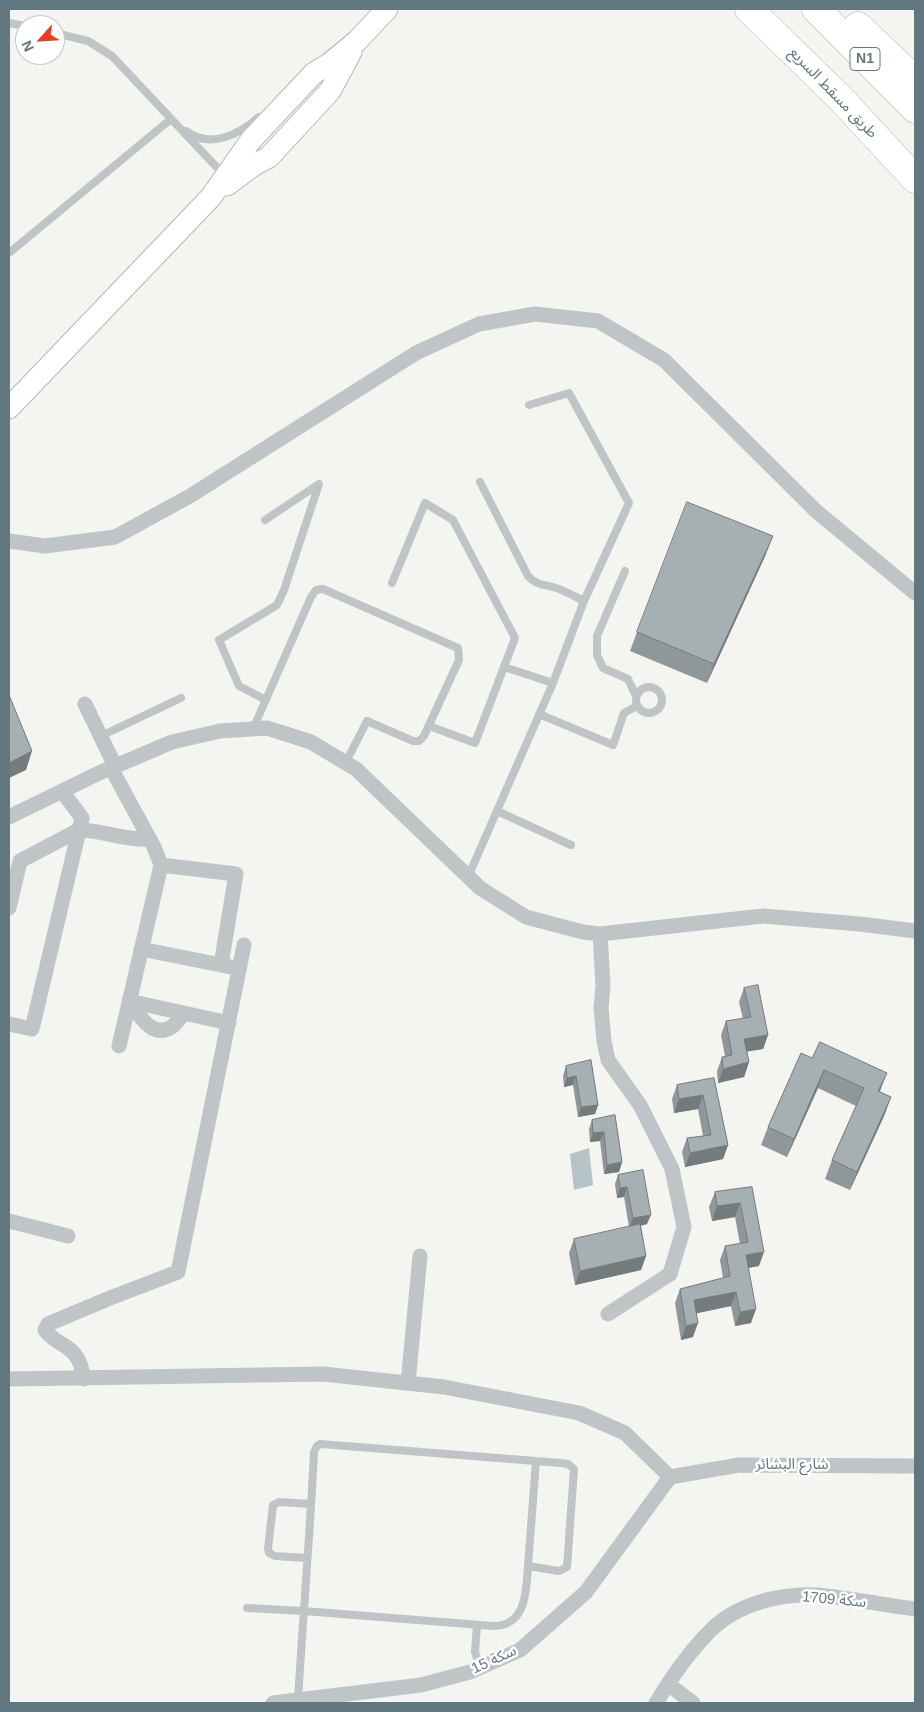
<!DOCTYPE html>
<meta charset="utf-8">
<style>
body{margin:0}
#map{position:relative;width:924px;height:1712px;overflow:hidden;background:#f4f4f0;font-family:Arial,sans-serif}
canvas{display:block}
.frame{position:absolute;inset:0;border:10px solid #637781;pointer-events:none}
.north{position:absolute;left:15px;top:15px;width:50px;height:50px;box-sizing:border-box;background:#fff;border:1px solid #c1c9cd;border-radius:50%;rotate:244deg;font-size:14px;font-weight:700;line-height:20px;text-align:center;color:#637781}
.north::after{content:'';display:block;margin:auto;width:18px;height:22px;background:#e24023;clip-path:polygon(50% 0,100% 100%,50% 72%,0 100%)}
</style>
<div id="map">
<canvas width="924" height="1712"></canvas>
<div class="frame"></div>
<div class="north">N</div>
</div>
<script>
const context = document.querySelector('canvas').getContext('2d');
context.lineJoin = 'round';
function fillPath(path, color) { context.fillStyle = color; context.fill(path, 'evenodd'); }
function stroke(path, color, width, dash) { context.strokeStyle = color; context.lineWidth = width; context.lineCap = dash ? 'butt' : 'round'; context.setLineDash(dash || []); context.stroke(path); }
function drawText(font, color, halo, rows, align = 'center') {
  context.font = font + ' Arial,"Noto Sans Arabic",sans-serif'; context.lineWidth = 5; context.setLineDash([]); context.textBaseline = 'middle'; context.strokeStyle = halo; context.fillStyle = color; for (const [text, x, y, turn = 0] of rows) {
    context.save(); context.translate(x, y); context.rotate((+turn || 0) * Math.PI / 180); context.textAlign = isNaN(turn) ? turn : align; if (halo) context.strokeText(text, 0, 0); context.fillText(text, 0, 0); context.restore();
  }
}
const water = new Path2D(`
 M589,1148L593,1185L574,1190L570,1154Z`);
const lane = new Path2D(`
 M9,23L25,26
 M55,33L88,41L112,56L224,175
 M186,131C210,149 239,135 259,117
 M9,253L171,119
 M480,482L528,576C536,585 542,584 553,587C564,590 574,596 584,601
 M265,520L319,484L284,590L277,605L219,640L239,686L266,700
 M625,571L597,636V655L603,668L628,679L636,696
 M392,583L425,503L453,520L515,638L475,743L429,726
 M504,667L553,683
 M636 700a13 13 0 1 1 26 0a13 13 0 1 1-26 0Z
 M539,714L613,745L624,713L637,706
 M253,729L311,597L316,590L323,589L458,648L459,660L424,736L419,741H413L367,721L346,762
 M101,736L181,698
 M497,811L571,845
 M468,877L553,683L584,601L629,503L569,393L529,405
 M307,1558L275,1556L269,1553L268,1548L273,1505L279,1502L310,1504
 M528,1566L536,1461
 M247,1608L304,1611L493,1626C527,1626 526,1590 528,1566L559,1571L567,1567L574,1469L568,1464L561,1463L320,1444L317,1446L314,1452C310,1534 303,1617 298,1700
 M477,1625L475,1652L480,1668`);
const street = new Path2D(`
 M9,541L45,546L115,537L190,496L416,353L479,324L535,314L598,321L664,360L816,511L915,593
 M85,704L115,766
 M111,768L154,847L161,865L119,1046
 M9,817L99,773L172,742L220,731L267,728L311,742L356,769L480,888L526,917L583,932L600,934L763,916L860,924L915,931
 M161,865L236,874L221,965
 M9,908L20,861L79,830C103,830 125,841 149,839
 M600,934L603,985L601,1008L604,1041L608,1060L640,1105L672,1169L684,1227L670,1274L608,1314
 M141,949L231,967
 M184,1013C181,1017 177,1022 173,1026C153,1041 138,1014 129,1001L229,1023
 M9,1024L32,1029L82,818L62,791
 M9,1221L68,1236
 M9,1379L323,1374L444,1387L579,1413L625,1433L670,1477
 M84,1379C82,1371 81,1362 76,1356C68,1344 54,1343 45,1330L48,1324L110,1298L178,1272L244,945
 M408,1383L420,1256
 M670,1477L739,1465L915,1466
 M668,1684L693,1703
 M273,1703L421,1685L470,1672L520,1650L586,1592L670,1477
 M656,1703C671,1678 690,1651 711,1630C737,1604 781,1593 817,1595C850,1598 883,1605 915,1609`);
const secondary = new Path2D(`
 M227,185L254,165L269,157L330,91L351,52
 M9,408L211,197L251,140L314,73L329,64L357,41L387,9`);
const highway = new Path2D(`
 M749,9L842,100L915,179
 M816,9L915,109
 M858,26L915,80`);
const wall = new Path2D(`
 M766,554L707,683L630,651L637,632Z
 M744,988L768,1035L763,1049L747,1051L749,1062L744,1077L718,1083L717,1071L722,1057L725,1056L721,1035L726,1021L743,1019L739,1002Z
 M801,1053L891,1097L884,1116L850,1190L825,1179L832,1160L856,1106L818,1088L787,1157L761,1145L768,1127Z
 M591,1060L598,1105L595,1114L578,1117L573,1085L564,1087L563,1076L566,1066Z
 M714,1078L728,1145L723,1159L685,1167L682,1152L687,1138L703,1136L698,1109L674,1113L672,1099L677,1085Z
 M615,1115L622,1162L619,1172L604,1174L600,1141L590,1142L589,1129L592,1120Z
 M643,1170L647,1224L641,1226L646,1256L641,1270L575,1285L569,1253L574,1239L629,1227L624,1197L617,1198L615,1184L618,1175Z
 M752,1187L759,1266L748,1268L751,1323L735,1326L731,1306L696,1313L693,1337L681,1340L675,1303L680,1289L723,1278L720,1260L725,1246L740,1244L735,1217L712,1221L709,1207L715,1192Z`);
const shadedWall = new Path2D(`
 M773,536L766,554L707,683L714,664Z
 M32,751L26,770L9,778V763Z
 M768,1035L763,1049L739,1053L744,1039Z
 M749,1062L744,1077L718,1083L723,1069Z
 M824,1070L818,1088L787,1157L794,1139Z
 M887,1073L880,1091L872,1110L878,1091Z
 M576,1076L573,1085L564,1087L567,1078Z
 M703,1095L698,1109L674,1113L679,1099Z
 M891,1097L884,1116L850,1190L857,1172Z
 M598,1105L595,1114L578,1117L581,1107Z
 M604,1132L600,1141L590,1142L593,1133Z
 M728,1145L723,1159L685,1167L690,1153Z
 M622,1162L619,1172L604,1174L607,1165Z
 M627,1187L624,1197L617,1198L620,1188Z
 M740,1203L735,1217L712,1221L717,1206Z
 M651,1215L647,1224L629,1228L633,1218Z
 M764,1252L759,1266L741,1269L746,1255Z
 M646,1256L641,1270L575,1285L580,1271Z
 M736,1292L731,1306L689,1315L694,1300Z
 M756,1309L751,1323L735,1326L740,1312Z
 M698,1323L693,1337L681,1340L686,1326Z`);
const building = new Path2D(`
 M687,502L773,536L714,664L637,632Z
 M9,695L32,751L9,763Z
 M758,985L768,1035L744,1039L749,1062L723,1069L722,1057L732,1055L726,1021L751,1017L744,988Z
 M820,1042L887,1073L878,1091L891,1097L857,1172L832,1160L864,1088L824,1070L794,1139L768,1127L801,1053L812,1058Z
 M591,1060L598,1105L581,1107L576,1076L567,1078L566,1066Z
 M714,1078L728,1145L690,1153L687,1138L711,1135L703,1095L679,1099L677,1085Z
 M615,1115L622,1162L607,1165L604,1132L593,1133L592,1120Z
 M643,1170L651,1215L633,1218L627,1187L620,1188L618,1175Z
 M752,1187L764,1252L746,1255L756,1309L740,1312L736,1292L694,1300L698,1323L686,1326L680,1289L730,1276L725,1246L748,1242L740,1203L717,1206L715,1192Z
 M640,1224L646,1256L580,1271L574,1239Z`);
const shields = [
 [865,59,30]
];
const shieldNames = [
 ["N1",865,59]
];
const streetNames = [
 ["طريق مسقط السريع",833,93,46],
 ["شارع البشائر",792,1465],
 ["سكة 1709",834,1600,5],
 ["سكة 15",494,1660,-25]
];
fillPath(water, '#b7c4c7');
stroke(secondary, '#b1b8bb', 23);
stroke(highway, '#b2b6b8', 29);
stroke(lane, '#bfc4c6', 8);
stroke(street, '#bfc4c6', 15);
stroke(secondary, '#fff', 21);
stroke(highway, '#fff', 28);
fillPath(wall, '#8f979a');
fillPath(shadedWall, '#747b7d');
fillPath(building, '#a6b0b3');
stroke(building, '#747b7d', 1);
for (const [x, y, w] of shields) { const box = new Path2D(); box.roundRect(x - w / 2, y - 11.5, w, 23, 4); context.fillStyle = '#fff'; context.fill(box); stroke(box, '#637781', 1); }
drawText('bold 14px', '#637781', null, shieldNames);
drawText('15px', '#637781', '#fff', streetNames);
</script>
